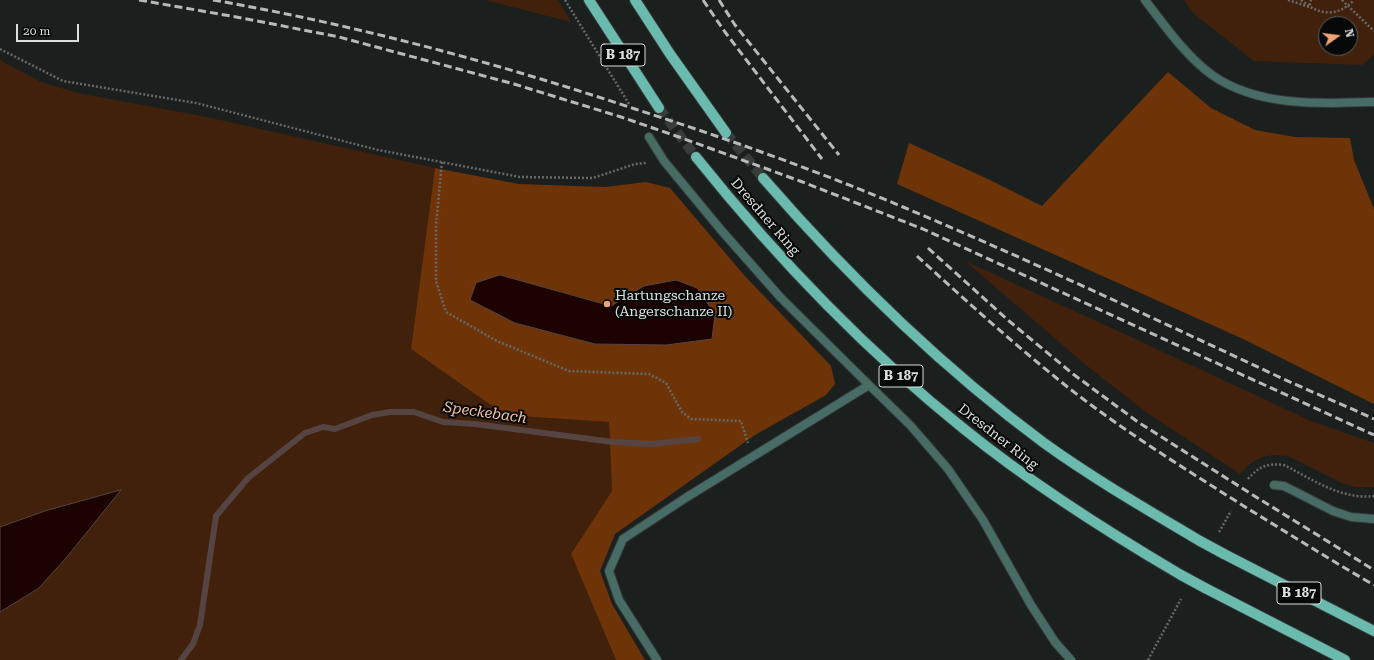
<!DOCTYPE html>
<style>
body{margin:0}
#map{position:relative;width:1374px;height:660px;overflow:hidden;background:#1b1f1e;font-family:"Roboto Serif",serif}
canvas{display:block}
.north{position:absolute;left:1318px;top:16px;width:40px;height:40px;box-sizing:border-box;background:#070808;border:1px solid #5c5e5d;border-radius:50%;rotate:76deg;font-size:11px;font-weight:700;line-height:16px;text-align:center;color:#dbdedd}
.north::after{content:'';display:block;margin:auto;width:14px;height:18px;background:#efa376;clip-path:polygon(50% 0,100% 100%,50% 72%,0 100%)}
.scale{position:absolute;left:16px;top:24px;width:63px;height:18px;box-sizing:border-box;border:2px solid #dbdedd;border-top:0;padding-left:5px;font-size:12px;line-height:14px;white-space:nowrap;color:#dbdedd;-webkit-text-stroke:3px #070808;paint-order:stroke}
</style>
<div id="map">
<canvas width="1374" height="660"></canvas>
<div class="north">N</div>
<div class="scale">20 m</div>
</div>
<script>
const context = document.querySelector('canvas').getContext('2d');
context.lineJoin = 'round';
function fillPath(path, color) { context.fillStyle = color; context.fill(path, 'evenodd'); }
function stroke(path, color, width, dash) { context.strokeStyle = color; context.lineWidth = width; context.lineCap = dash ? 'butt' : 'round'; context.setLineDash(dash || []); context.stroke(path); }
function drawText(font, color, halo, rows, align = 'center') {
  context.font = font + ' "Roboto Serif",serif'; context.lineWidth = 4; context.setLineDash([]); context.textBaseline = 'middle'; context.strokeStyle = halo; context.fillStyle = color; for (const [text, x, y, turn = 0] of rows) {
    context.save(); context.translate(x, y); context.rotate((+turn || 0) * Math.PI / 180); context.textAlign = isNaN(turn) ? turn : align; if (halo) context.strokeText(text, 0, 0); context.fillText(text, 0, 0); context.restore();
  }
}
const green = new Path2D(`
 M484,0H558L571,22L489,1Z
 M1184,0H1374V55L1362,65L1254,61L1194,14ZM1326,24H1350V48H1326Z
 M0,60L41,82L78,93L207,117L435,168L411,349L505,415L609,422L612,491L571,554L616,660H0V612L39,588L66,558L120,490L45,511L0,527Z
 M965,261L1129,336L1311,421L1374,443V487H1355L1342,483L1288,456L1274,455L1262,457L1251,463L1240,474L1146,412L1087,366Z`);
const forest = new Path2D(`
 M1168,72L1211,108L1255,130L1295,137L1350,138L1354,160L1374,209V404L1241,338L897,184L909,143L988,179L1042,206Z
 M435,168L519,184L605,187L646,182L670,188L744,275L831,366L835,384L826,395L755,435L615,534L600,571L612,604L645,660H616L571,554L612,491L609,422L505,415L411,349Z`);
const water = new Path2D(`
 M500,275L611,306L644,286L676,280L697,288L715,314L712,339L666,345L595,344L515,323L470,300L476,283Z
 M121,490L66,558L39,588L0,612V527L45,511Z`);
const stream = new Path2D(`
 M181,660L193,644L200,625L216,516L248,478L305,433L323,427L335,429L372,415L390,412H414L443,422L475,424L613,442L653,444L698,439`);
const primaryTunnel = new Path2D(`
 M659,108L696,157
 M726,133L763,178`);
const path = new Path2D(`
 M565,0L629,104
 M1288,0L1309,7L1311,0
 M1301,0C1318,15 1337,18 1354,0
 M1342,0L1374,31
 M0,49L63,81L196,103L378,150L520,177L593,178L635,164L647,163
 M442,162L436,225V281L446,312L497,341L569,371L649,374L666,383L682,412L691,419L741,421L748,443
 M1248,479C1259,466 1268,463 1284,465C1312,479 1341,500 1374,496
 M1219,532L1231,511
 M1148,660L1181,599`);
const service = new Path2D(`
 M649,137L664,161L721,230L781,298L869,385
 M1274,485L1284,486L1333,511L1351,517L1374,519
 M657,660L619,600L609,571L623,539L687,497L869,385L910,425L948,469L983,520L1031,605L1055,642L1071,660`);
const minor = new Path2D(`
 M1145,0C1164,25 1186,56 1212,75C1258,107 1320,104 1374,102`);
const primary = new Path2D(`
 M589,0L659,108
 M635,0L670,54L726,133
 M696,157C776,257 864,349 964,429C1032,484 1106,531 1181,575
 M763,178C848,276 940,366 1044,443C1094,479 1148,510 1200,541
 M1224,554L1374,631
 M1205,588L1345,660`);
const rail = new Path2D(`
 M139,0L242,18L339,37L514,84L621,117L679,137L800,181L923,229L1374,435
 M213,0C356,25 497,63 635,109C725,138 815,170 903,207C1029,260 1153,318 1277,376C1309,391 1342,404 1374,419
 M703,0L725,32L822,159
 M719,0L735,25L839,155
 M928,248L1009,321L1073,374L1138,422L1256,497L1374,570
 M917,256C965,300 1014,344 1065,385C1123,431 1187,470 1250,510C1291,535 1332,561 1374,585`);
const primaryBridge = new Path2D(`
 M1200,541L1224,554
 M1181,575L1205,588`);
const markers = [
 [607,304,4,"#efa376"]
];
const shields = [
 [623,55,44],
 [901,376,44],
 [1299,593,44]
];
const shieldNames = [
 ["B 187",623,55],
 ["B 187",901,376],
 ["B 187",1299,593]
];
const streetNames = [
 ["Dresdner Ring",765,217,49],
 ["Dresdner Ring",998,437,38]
];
const poiNames = [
 ["Hartungschanze",615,296],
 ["(Angerschanze II)",615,312]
];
const waterNames = [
 ["Speckebach",485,413,8]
];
fillPath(green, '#41210c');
fillPath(forest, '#6e3408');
fillPath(water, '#1c0200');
stroke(water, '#554442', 1);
stroke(stream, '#554442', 6);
stroke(primaryTunnel, '#383c3b', 10, [10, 5]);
stroke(service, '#363a39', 10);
stroke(minor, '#363a39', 10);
stroke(primary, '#363a39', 12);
stroke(path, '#656968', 2.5, [2, 2]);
stroke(service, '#476c65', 8);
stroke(minor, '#476c65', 8);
stroke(primary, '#6abbad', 10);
stroke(rail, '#b7bab9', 3, [8, 4]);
stroke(primaryBridge, '#363a39', 12, []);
stroke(primaryBridge, '#6abbad', 10);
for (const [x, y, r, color] of markers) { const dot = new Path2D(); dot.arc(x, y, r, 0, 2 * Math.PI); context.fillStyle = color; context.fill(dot); stroke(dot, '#070808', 1.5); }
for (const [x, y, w] of shields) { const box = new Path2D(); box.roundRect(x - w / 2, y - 11, w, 22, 3); context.fillStyle = '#070808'; context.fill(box); stroke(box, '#dbdedd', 1); }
drawText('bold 13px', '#dbdedd', null, shieldNames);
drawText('14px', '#dbdedd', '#070808', streetNames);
drawText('14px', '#dbdedd', '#070808', poiNames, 'left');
drawText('italic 15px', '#f6c0a0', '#070808', waterNames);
</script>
